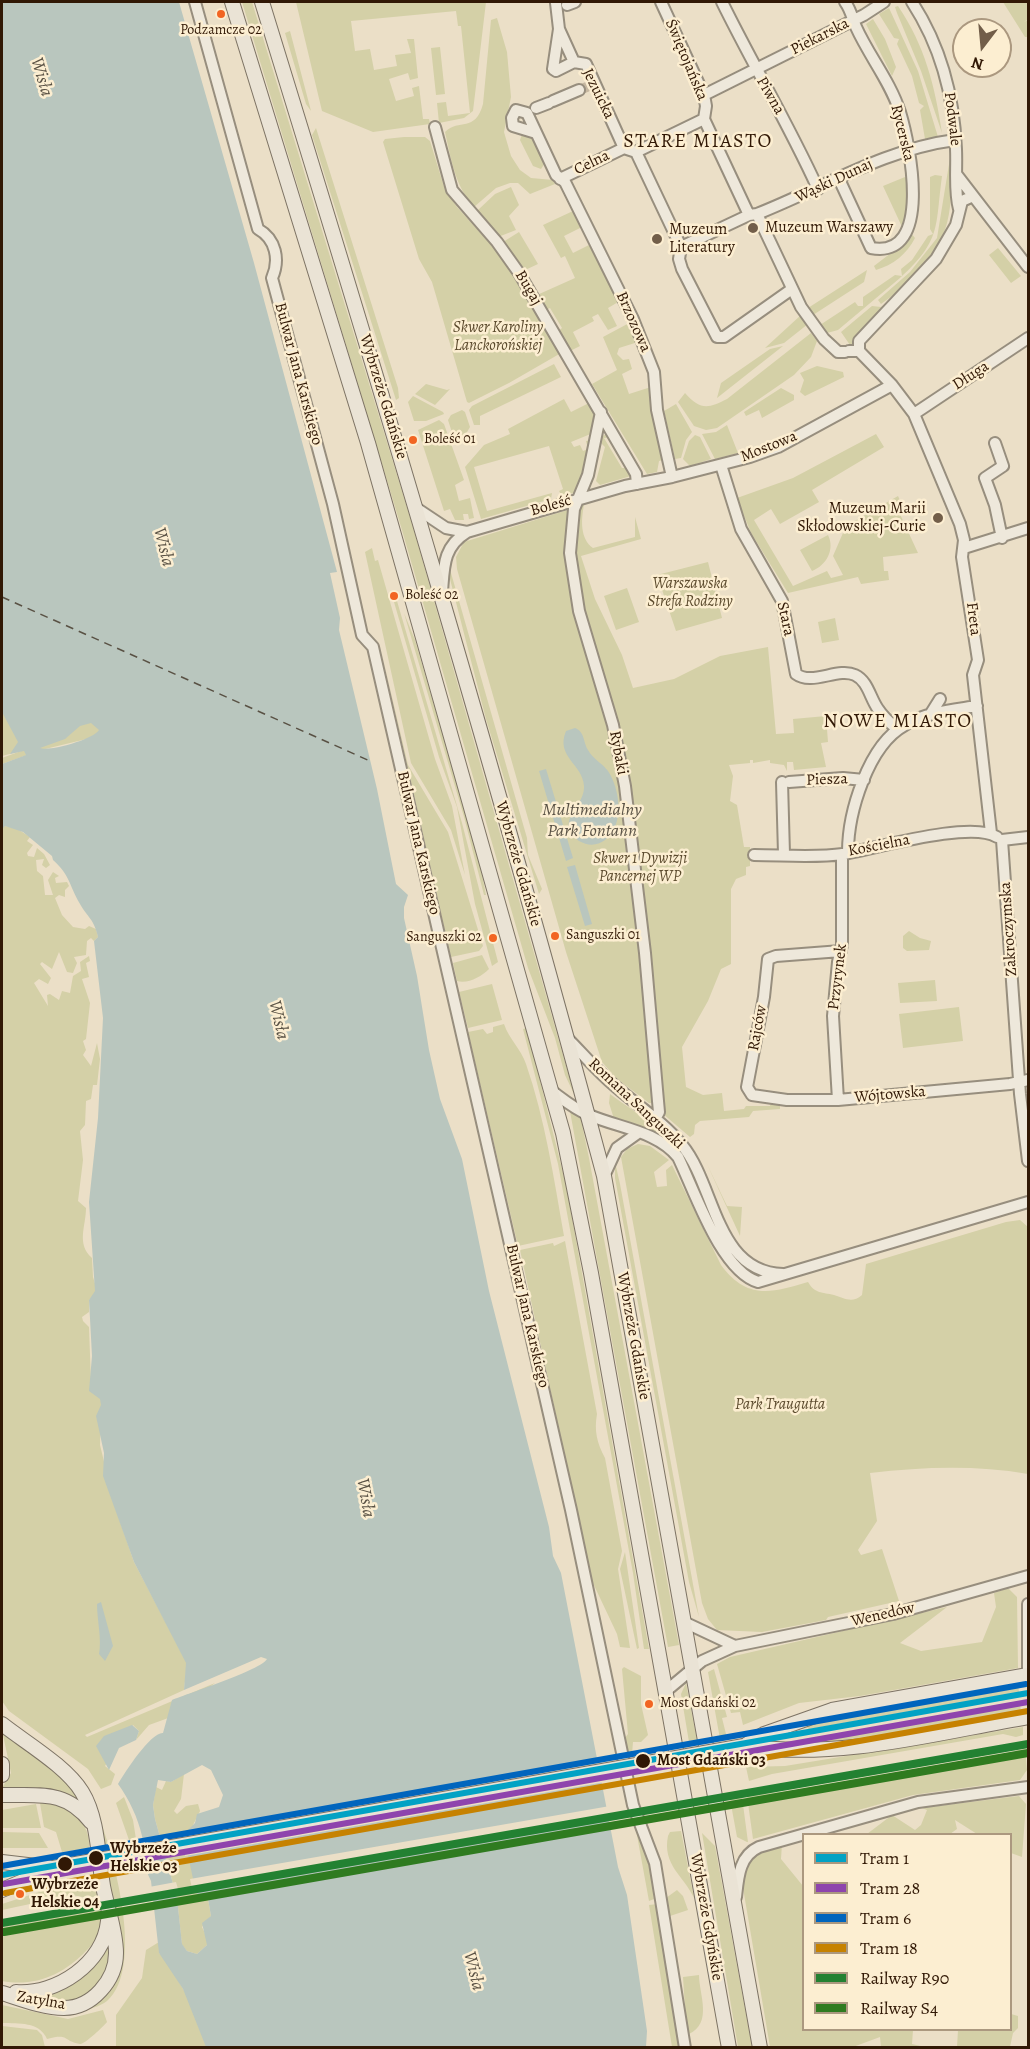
<!DOCTYPE html>
<meta charset="utf-8">
<style>
body{margin:0}
#map{position:relative;width:1030px;height:2049px;overflow:hidden;background:#ebdfc7;font-family:Alegreya,serif}
canvas{display:block}
.frame{position:absolute;inset:0;border:3px solid #311805;pointer-events:none}
.legend{position:absolute;left:802px;top:1833px;width:210px;height:198px;box-sizing:border-box;background:#fceed1;border:2px solid #ab987f;margin:0;padding:8px 10px;list-style:none;font-size:18px;color:#311805}
.legend li{display:flex;align-items:center;gap:12px;height:30px}
.legend b{width:30px;border:2px solid #ab987f}
.north{position:absolute;left:952px;top:18px;width:60px;height:60px;box-sizing:border-box;background:#fceed1;border:2px solid #ab987f;border-radius:50%;rotate:196deg;font-size:16px;font-weight:700;line-height:24px;text-align:center;color:#311805}
.north::after{content:'';display:block;margin:auto;width:21px;height:27px;background:#725e49;clip-path:polygon(50% 0,100% 100%,50% 72%,0 100%)}
</style>
<div id="map">
<canvas width="1030" height="2049"></canvas>
<div class="frame"></div>
<ul class="legend">
<li><b style="height:8px;background:#02a2c4"></b>Tram 1</li>
<li><b style="height:8px;background:#8e44ad"></b>Tram 28</li>
<li><b style="height:8px;background:#0065bd"></b>Tram 6</li>
<li><b style="height:8px;background:#c68201"></b>Tram 18</li>
<li><b style="height:8px;background:#238132"></b>Railway R90</li>
<li><b style="height:8px;background:#2f7b20"></b>Railway S4</li>
</ul>
<div class="north">N</div>
</div>
<script>
const context = document.querySelector('canvas').getContext('2d');
context.lineJoin = 'round';
function fillPath(path, color) { context.fillStyle = color; context.fill(path, 'evenodd'); }
function stroke(path, color, width, dash) { context.strokeStyle = color; context.lineWidth = width; context.lineCap = dash ? 'butt' : 'round'; context.setLineDash(dash || []); context.stroke(path); }
function drawText(font, color, halo, rows, align = 'center') {
  context.font = font + ' Alegreya,serif'; context.lineWidth = 5; context.setLineDash([]); context.textBaseline = 'middle'; context.strokeStyle = halo; context.fillStyle = color; for (const [text, x, y, turn = 0] of rows) {
    context.save(); context.translate(x, y); context.rotate((+turn || 0) * Math.PI / 180); context.textAlign = isNaN(turn) ? turn : align; if (halo) context.strokeText(text, 0, 0); context.fillText(text, 0, 0); context.restore();
  }
}
const green = new Path2D(`
 M242,2H252L413,527L574,1094L565,1075L555,1038L528,968L402,530Z
 M296,2H486L473,111L464,118L439,123L437,103L446,102L448,116L470,113L461,26H458L456,11L351,21L355,51L370,49L374,70L397,66L395,55L411,53L407,39H414L418,78L410,80L408,73L389,79L396,101L414,96L412,88L419,86L423,119H429L430,124L373,132L322,111Z
 M1003,2H1028V19L1024,22L1028,20V37H1025Z
 M898,6C925,46 935,86 942,133L921,71L897,13L895,7Z
 M889,8L918,71L938,137L925,139L920,110L924,106L919,103L912,76L897,44L899,39L894,38L879,14Z
 M497,18L507,52L511,97L504,132L511,156L520,170L531,178L553,180L555,184L530,194L518,183H510L496,188L474,207C455,186 451,159 445,132C459,118 475,133 483,104L491,20Z
 M873,19L885,39L896,67L892,76L866,24Z
 M290,31L311,111L306,104L285,33Z
 M440,47L445,94L436,95L431,48Z
 M316,128L398,388L399,398L396,400L312,135Z
 M522,134L534,139L545,163L541,169L533,166L520,140Z
 M404,137H425L430,141L445,190L457,207L503,258L561,353L509,383L469,403L467,402L432,282L419,259L383,142L385,139Z
 M951,152C951,175 953,201 947,223C939,255 905,288 881,304L878,300L910,272L937,238Z
 M935,175L942,176C935,227 942,240 900,278L838,330L827,333L820,325L855,302L858,306H863V297L895,275L902,276L901,269L912,260L928,236L933,234L930,229V177Z
 M905,177L909,180V219L903,229L883,186Z
 M511,187L519,205L509,216L516,230L498,237L478,215V210L495,194Z
 M573,211L582,227L564,236L573,253L591,244L620,301L608,308L617,326L608,330L598,314L592,317L594,321L573,332L580,346L570,351L558,331L562,328L550,308L546,310L537,295L575,278L565,256L561,258L543,225Z
 M519,232L538,264L523,271L503,242Z
 M910,232L915,238C907,254 893,265 876,270L874,266L900,246Z
 M998,248L1021,276L1011,283L989,255Z
 M867,270L864,282L813,315L808,308Z
 M887,303L853,339V345H850L841,332L872,306L881,307Z
 M801,315L808,324L784,343L765,348Z
 M631,322L638,342L619,348L617,354L623,360L629,359L632,369L622,374L629,394L651,387V409L663,460L659,461L657,472L647,474L592,384L617,370L603,337Z
 M811,333L817,341L811,357L794,375L717,428L706,430L694,426L678,402L685,393C700,410 708,409 727,399Z
 M783,346L717,398L721,383L770,349Z
 M554,364L561,377L480,416V425H474L469,410L472,406Z
 M817,366L843,372L844,377L805,396L800,392L804,380L800,373Z
 M426,384L447,390L450,389L435,405L415,394Z
 M781,388L794,395V400L762,418L759,410L746,416L744,412Z
 M413,396L443,412L444,414L426,421H414L408,402Z
 M564,399L571,412L591,402L597,414L593,433L571,442L574,447L580,445L583,451L588,449L586,441L591,440L577,492L562,496L559,491L563,489L549,446L474,467L487,511L552,493L551,499L481,519L465,467L484,445L510,434L508,429Z
 M676,404L692,432L686,440L681,458L675,459L664,411Z
 M462,410L465,412L470,427L460,444L456,445L448,420L451,415Z
 M439,420L444,424L464,480L455,485L459,501L470,498L474,518L469,519L468,514H463L464,520H455L450,509L444,511L418,430Z
 M727,425L738,453L715,459L702,434L716,432Z
 M608,434L612,437L604,438L622,468H630L631,476L600,485L596,481L605,447L600,442L602,436Z
 M876,434L884,447L812,490L819,502L780,524L771,509L754,520L793,586L827,571L831,578L843,575L833,556L846,526L898,496L904,509L899,512L918,553L883,557L884,571H888L889,580L861,584L858,577L788,593L751,533L737,498L793,478Z
 M695,435L700,437L711,459L690,466L683,459L689,441Z
 M584,505C581,520 580,539 593,548L635,537V517L641,539L581,556L595,599L622,655L633,688L674,679L720,656L768,647L776,734L794,733L793,719L826,716L828,742L821,743L826,767L794,770L793,762H787V771L784,765L770,763V760L753,763V760H750V763L729,765L733,776L730,801L737,805L744,847H750V866L746,867V875L736,879L731,889V964L721,969L708,1001L682,1047L686,1087L703,1095L722,1093L724,1111L744,1109L746,1106H770L771,1102L780,1103V1109L753,1111L749,1117L700,1121L695,1125L694,1134L690,1137L655,1107V1103H649L616,1078L602,1062L566,952L457,569L456,557L464,542Z
 M828,535C835,549 827,565 812,571L800,550Z
 M372,548L375,561L378,560L435,759L452,806L465,875L451,830L411,763L365,552Z
 M708,562L722,618L676,631L657,575Z
 M449,566L527,838L528,855L542,889L539,894L486,719L450,579Z
 M627,588L639,622L616,630L604,596Z
 M397,601L462,823L498,962L492,966L475,904L457,807L439,757L394,602Z
 M404,613L415,640L479,859L486,895H484L464,817Z
 M835,618L839,640L822,643L818,622Z
 M380,646L408,765L448,832L483,946L479,951L451,957Z
 M2,703L67,733L89,720L100,725L99,736L41,750L2,764V758L21,751L2,756Z
 M5,826L16,828L30,837L27,841L33,845L27,853L28,856L34,857L37,848L44,854L50,865L46,868L42,865L44,859L36,860L37,871L43,876L45,895H53L48,880L53,872L59,876L55,878L56,883L67,882L69,886L65,890V897L59,895L55,898L62,915L73,927L85,929L89,926L96,929L98,937L94,941L91,938L87,941L86,955L74,957L77,963L73,973L67,972L59,952L52,969L42,962L40,964L51,978L48,984L39,979L34,983L48,1006L47,995L50,994L59,1000L62,991L70,993L73,976L81,971L80,962L89,956L90,961L86,963L89,977L82,979L90,1003L86,1039L83,1041L86,1050L83,1055L91,1066L97,1043L100,1059L97,1085H93L91,1099L86,1101L85,1125L80,1131L83,1160L78,1201L86,1208C86,1226 76,1244 92,1258L93,1277L98,1293L89,1300V1312L82,1317L83,1321L89,1327L91,1382L102,1383L100,1445L115,1507L134,1562L187,1663L184,1690L85,1735L87,1737L215,1683L171,1717L149,1725L136,1740L139,1731L133,1725L105,1766L115,1774L111,1785L101,1789L88,1769L9,1711L2,1701V827Z
 M909,931L920,938L931,941L929,950L907,951L903,948V936Z
 M482,955L489,969C481,977 468,984 457,981L453,963Z
 M935,980L937,1001L900,1003L898,983Z
 M492,984L502,1020L468,1028L459,992Z
 M959,1007L963,1041L903,1048L899,1014Z
 M504,1024C509,1039 521,1049 526,1064C545,1119 554,1179 564,1236L518,1246L468,1032L483,1029L487,1034L493,1032V1027Z
 M527,1028L567,1189L649,1649H644L633,1573L558,1164L523,1029Z
 M610,1094C634,1112 663,1128 682,1151C711,1183 716,1270 767,1275C726,1287 698,1170 676,1146C660,1129 635,1125 614,1119L609,1103Z
 M569,1106L580,1115L589,1158L679,1645L668,1647Z
 M638,1144L650,1146L669,1160L654,1172L657,1187L667,1186L666,1170L672,1165L721,1265C747,1300 771,1293 808,1282C815,1294 822,1292 834,1295C844,1298 852,1304 862,1295L866,1264L1006,1222L1020,1220L1028,1227V1474C975,1465 924,1467 870,1473L877,1521L858,1550L861,1555L882,1549L899,1601L828,1617L826,1620L762,1632L717,1630L708,1619L702,1603L621,1157L627,1149Z
 M615,1162L620,1184L699,1617L689,1582L615,1178Z
 M706,1162L727,1206L742,1207L740,1236Z
 M565,1241L597,1414C594,1431 597,1443 605,1458L622,1551L618,1569L630,1648L620,1647L617,1634L592,1581L520,1250L553,1243L554,1246Z
 M625,1552L639,1648L637,1649L620,1569Z
 M1008,1588L1017,1597L1018,1668L860,1696L799,1703L743,1725L740,1712L731,1713L717,1664L730,1657L947,1607L900,1643L921,1651L982,1642L996,1607L994,1593Z
 M624,1667L641,1676V1704L648,1735L641,1742H633L632,1754L629,1755L625,1738L628,1734L622,1669Z
 M714,1669L727,1717L722,1718L727,1738L720,1739L708,1672Z
 M686,1683L697,1740L689,1742L681,1694Z
 M1018,1683L1019,1692L1010,1694L809,1729L805,1726L841,1714Z
 M1020,1703L1021,1712C951,1726 879,1742 807,1744L811,1740Z
 M1023,1727V1735L1016,1737L1003,1734L772,1774L749,1781L746,1767L785,1766Z
 M2,1730L67,1780L81,1803L2,1788L11,1773Z
 M1017,1750L1025,1749L1027,1770L1020,1780L913,1795L753,1839L747,1796L846,1784L1011,1755Z
 M184,1774L181,1799L174,1811L177,1814L186,1806L198,1804L200,1811L193,1825L200,1897L208,1899L211,1916L202,1927L208,1940L207,1945L197,1954L187,1951L182,1945L177,1898L155,1819L153,1805L156,1787L162,1790L166,1781L171,1782Z
 M1019,1796L1026,1804L1022,1857L1011,1853L1010,1834H977L955,1820L957,1829L950,1834H867L892,1815L915,1830L921,1825L927,1810L922,1808Z
 M124,1797L133,1820L136,1839L129,1840L116,1803Z
 M742,1797L748,1842H747L737,1837L730,1799Z
 M50,1802C72,1807 91,1824 89,1848L62,1852L56,1832L44,1827L40,1803Z
 M36,1804L41,1828H2V1810Z
 M99,1817C114,1856 145,1968 107,2001C100,2007 87,2009 77,2013L112,1980Z
 M634,1819L649,1860L654,1899L649,1901Z
 M681,1831L694,1898C684,1876 662,1865 668,1836L670,1832Z
 M2,1832L39,1833L48,1848H2Z
 M702,1833L715,1846L752,2047H738Z
 M782,1844L781,1859L803,1886L804,2030H913L912,2044L925,2047H881L880,2037L853,2047H770L742,1882C746,1856 759,1852 782,1844Z
 M95,1874L98,1896L87,1898L72,1895L2,1910V1904L64,1884L67,1879Z
 M677,1890L683,1896L688,1910L670,1916L666,1898Z
 M658,1904L680,2047H672L649,1905Z
 M100,1909C101,1915 102,1922 101,1928C99,1937 92,1945 86,1951C63,1975 35,1987 2,1981V1927Z
 M109,1936L113,1961L94,1992L63,2004L32,1995L46,1993Z
 M159,1942V1953L165,1958L217,2047H116V2015L142,1978L146,1950Z
 M699,1975C699,1994 713,2023 689,2034L686,2024L683,1977Z
 M2,2005L68,2019L103,2010L107,2022C104,2026 84,2045 80,2044C62,2041 70,2033 47,2039C39,2021 19,2024 2,2023Z
 M1011,2014L1018,2016V2028L1013,2033L1010,2047H957L958,2030H1010Z
 M2,2026L37,2030L42,2035L45,2047H2Z`);
const water = new Path2D(`
 M2,2H179L254,263L337,572L330,573L340,618L339,630L377,789L396,884L408,895L404,907V918L417,976L429,1050L440,1099L462,1159L489,1291L549,1527L553,1556L561,1573L618,1867L627,1895L647,2031L646,2047H206L183,1989L159,1953L151,1881C143,1866 146,1852 142,1836C138,1818 129,1799 118,1784C125,1772 151,1732 163,1733L172,1700C189,1693 261,1670 267,1659L261,1657L184,1690L186,1663L134,1562L103,1476L104,1453L96,1416L101,1405L100,1399L89,1391L92,1356L89,1300L95,1291L89,1202L98,1118L103,1018L94,941L98,937C94,919 88,918 80,904C69,885 70,875 53,860L52,856L23,832L5,826L2,829V764L26,755L24,751L10,754L18,742L2,712ZM91,723L99,730C94,739 49,752 40,748L65,739L80,726ZM202,1765L211,1770L223,1795L219,1807L197,1814L195,1823L187,1831L188,1855L196,1893L208,1899L211,1916L202,1923L207,1945L197,1954L187,1951L182,1944L177,1898L155,1819L153,1805L158,1780L171,1782Z
 M575,728C585,732 583,742 588,750C593,759 602,763 608,771C620,789 625,825 605,840C597,846 588,846 579,841C553,820 585,808 584,786C583,764 555,757 566,731Z
 M546,769L573,858L566,861L539,771Z
 M575,865L592,924L585,926L567,867Z
 M101,1602L113,1646L105,1661L99,1654C102,1639 97,1620 97,1604Z
 M132,1725L139,1731L136,1740L119,1748L109,1770L96,1746L104,1736Z`);
const pier = new Path2D(`
 M601,1760L605,1782L185,1856L184,1833Z
 M610,1806L612,1819L193,1893L190,1879Z
 M176,1882L180,1896L150,1901L149,1887Z`);
const ferry = new Path2D(`
 M2,597L370,761`);
const minorTunnel = new Path2D(`
 M579,90L589,86`);
const minor = new Path2D(`
 M195,2L258,229C276,239 280,260 272,278L333,504L362,635L373,647L571,1510L633,1805L655,1863L685,2048
 M661,2L704,95L706,106L704,119
 M722,2C753,65 789,125 818,189
 M912,2C940,45 954,97 956,149C957,169 954,191 959,209
 M556,3L559,29L553,69L556,71L574,62
 M567,5L575,2
 M559,29L574,62L586,64L624,148L636,152
 M704,95L864,15L884,2
 M553,101L579,90
 M536,108L549,103
 M704,119L749,215
 M435,127L452,190L497,242L519,273L636,474L637,484
 M536,133L513,126L512,118L516,110L527,113L556,175L565,182L633,319L654,372L657,410L672,477
 M636,152L681,247
 M636,152L704,119
 M957,175L1028,267
 M560,179L624,148
 M839,179L871,248C934,260 910,145 900,112C890,81 869,56 856,27C852,18 851,10 845,2
 M757,214L801,307L824,339L838,352H845
 M681,247L749,215L757,214C823,188 885,149 955,140
 M681,247L679,259L682,269L717,337H724L792,289
 M849,351H859L892,385L914,414L960,524L964,540L962,557L978,660L973,675L991,833
 M859,351V341L936,259L956,225L962,201L971,197
 M601,412L588,475L574,509L570,553L579,611L613,725L625,786L645,953L658,1101L659,1112L655,1119
 M914,414L1028,338
 M995,443L1003,466L985,478L995,505L1002,538
 M721,465L741,529L782,601L796,674C812,686 838,667 855,675C868,681 870,698 878,709C883,717 890,723 897,729
 M416,508L446,528L467,532
 M964,548L1028,528
 M442,592C444,566 443,547 467,532L625,486L672,477L750,457L778,447L892,385
 M930,715L940,699
 M782,782L784,854
 M789,782L843,778L864,780
 M1002,840L1020,1094L1028,1161
 M1002,840L1028,837
 M848,852C848,813 868,745 905,725C926,712 953,710 977,706
 M754,855C783,855 815,858 843,854C874,849 971,820 997,837
 M841,951L776,956L768,959L764,997L747,1087L752,1095L787,1100H838L1010,1084L1028,1080
 M568,1039C580,1051 591,1064 603,1075C628,1100 660,1118 682,1145C716,1186 715,1272 783,1274
 M553,1092C565,1101 576,1110 589,1115C619,1128 657,1131 678,1157C695,1192 721,1271 758,1282L1028,1202
 M838,1100L833,1016L838,962L842,945V854
 M604,1176L617,1148L638,1133
 M1028,1604V1669
 M686,1623L735,1646
 M666,1691L702,1661L735,1646L893,1614L1028,1576
 M736,1897C738,1878 739,1856 759,1847L918,1802L1028,1787`);
const major = new Path2D(`
 M232,2L368,443L563,1133L591,1273L729,2048
 M262,2C382,391 499,782 604,1176L760,2048
 M2,1724C26,1743 66,1766 82,1792C98,1818 98,1856 103,1886C107,1908 116,1930 116,1953C116,1980 92,2008 64,2008C44,2008 21,1999 2,1993
 M744,1746L764,1734L832,1710L1028,1675
 M744,1746C840,1760 935,1733 1028,1717
 M2,1764V1775
 M2,1795C39,1796 65,1789 91,1822
 M2,1862L53,1868
 M2,1890L53,1868
 M16,1992C57,1995 104,1963 108,1921`);
const majorBridge = new Path2D(`
 M53,1868L744,1746`);
const rail1 = new Path2D(`
 M2,1923L1028,1744`);
const rail2 = new Path2D(`
 M4,1932L1028,1753`);
const tram1 = new Path2D(`
 M2,1875L1028,1693`);
const tram2 = new Path2D(`
 M4,1884L1028,1702`);
const tram3 = new Path2D(`
 M2,1866L1026,1684`);
const tram4 = new Path2D(`
 M5,1893L1028,1711`);
const markers = [
 [221,14,5,"#f26522"],
 [753,228,6,"#725e49"],
 [657,239,6,"#725e49"],
 [413,440,5,"#f26522"],
 [938,518,6,"#725e49"],
 [394,596,5,"#f26522"],
 [555,936,5,"#f26522"],
 [493,938,5,"#f26522"],
 [649,1704,5,"#f26522"],
 [643,1761,8,"#311805"],
 [96,1858,8,"#311805"],
 [65,1864,8,"#311805"],
 [20,1894,5,"#f26522"]
];
const busNames = [
 ["Podzamcze 02",221,31,"center"],
 ["Boleść 01",424,440],
 ["Boleść 02",405,596],
 ["Sanguszki 01",566,936],
 ["Sanguszki 02",482,938,"right"],
 ["Most Gdański 02",660,1704]
];
const streetNames = [
 ["Piekarska",820,37,-27],
 ["Świętojańska",686,60,67],
 ["Jezuicka",598,94,64],
 ["Piwna",770,96,60],
 ["Podwale",952,119,83],
 ["Rycerska",902,133,76],
 ["Celna",592,163,-26],
 ["Wąski Dunaj",834,181,-25],
 ["Bugaj",528,288,59],
 ["Brzozowa",633,322,66],
 ["Bulwar Jana Karskiego",298,374,75],
 ["Długa",971,376,-33],
 ["Wybrzeże Gdańskie",383,397,73],
 ["Mostowa",769,447,-22],
 ["Boleść",551,506,-16],
 ["Stara",785,619,78],
 ["Freta",973,619,83],
 ["Rybaki",618,753,79],
 ["Piesza",827,780,-2],
 ["Bulwar Jana Karskiego",418,843,77],
 ["Kościelna",879,846,-11],
 ["Wybrzeże Gdańskie",518,864,74],
 ["Zakroczymska",1009,929,-94],
 ["Przyrynek",838,977,-83],
 ["Rajców",758,1028,-80],
 ["Wójtowska",890,1095,-5],
 ["Romana Sanguszki",636,1104,43],
 ["Bulwar Jana Karskiego",527,1316,77],
 ["Wybrzeże Gdańskie",633,1336,80],
 ["Wenedów",883,1615,-13],
 ["Wybrzeże Gdyńskie",706,1917,80],
 ["Zatylna",41,2001,10]
];
const poiNames = [
 ["Muzeum Warszawy",765,228],
 ["Muzeum",669,230],
 ["Literatury",669,248],
 ["Muzeum Marii",926,509,"right"],
 ["Skłodowskiej-Curie",926,527,"right"]
];
const parkNames = [
 ["Skwer Karoliny",498,328],
 ["Lanckorońskiej",498,346],
 ["Warszawska",690,584],
 ["Strefa Rodziny",690,602],
 ["Skwer 1 Dywizji",640,859],
 ["Pancernej WP",640,877],
 ["Park Traugutta",780,1405]
];
const stopNames = [
 ["Most Gdański 03",657,1761],
 ["Wybrzeże",110,1849],
 ["Helskie 03",110,1867],
 ["Wybrzeże",65,1885,"center"],
 ["Helskie 04",65,1903,"center"]
];
const waterNames = [
 ["Wisła",41,77,74],
 ["Wisła",163,547,76],
 ["Multimedialny",592,811],
 ["Park Fontann",592,832],
 ["Wisła",278,1020,77],
 ["Wisła",365,1498,80],
 ["Wisła",473,1971,76]
];
const quarterNames = [
 ["STARE MIASTO",698,142],
 ["NOWE MIASTO",898,722]
];
fillPath(green, '#d4d0a7');
fillPath(water, '#b9c6be');
fillPath(pier, '#ebdfc7');
stroke(ferry, '#595144', 1.5, [8, 6]);
stroke(minorTunnel, '#c6b7a0', 10, [10, 5]);
stroke(minor, '#978e7e', 14);
stroke(major, '#7d7364', 16);
stroke(minor, '#eee8db', 10);
stroke(major, '#eae3d5', 14);
stroke(majorBridge, '#7d7364', 16, []);
stroke(majorBridge, '#eae3d5', 14);
stroke(rail1, '#238132', 8);
stroke(rail2, '#2f7b20', 8);
stroke(tram1, '#02a2c4', 6);
stroke(tram2, '#8e44ad', 6);
stroke(tram3, '#0065bd', 6);
stroke(tram4, '#c68201', 6);
for (const [x, y, r, color] of markers) { const dot = new Path2D(); dot.arc(x, y, r, 0, 2 * Math.PI); context.fillStyle = color; context.fill(dot); stroke(dot, '#fceed1', 2); }
drawText('14px', '#311805', '#fceed1', busNames, 'left');
drawText('16px', '#311805', '#fceed1', streetNames);
drawText('16px', '#311805', '#fceed1', poiNames, 'left');
drawText('italic 16px', '#5c4b2e', '#fceed1', parkNames);
drawText('bold 16px', '#311805', '#fceed1', stopNames, 'left');
drawText('italic 18px', '#595144', '#fceed1', waterNames);
context.letterSpacing = '1.5px';
drawText('20px', '#311805', '#fceed1', quarterNames);
context.letterSpacing = '0px';
</script>
